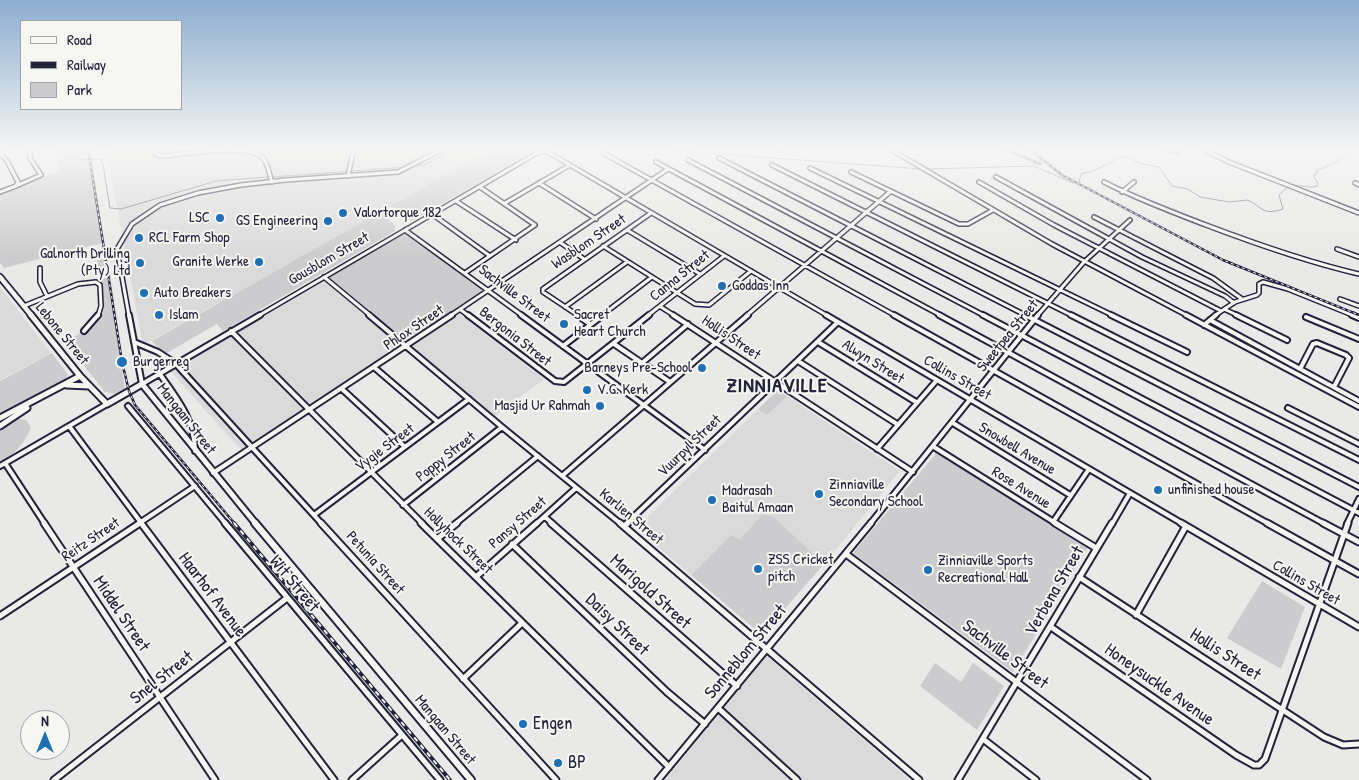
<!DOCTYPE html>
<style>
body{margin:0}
#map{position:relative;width:1359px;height:780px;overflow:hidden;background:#e9e9e7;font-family:"Patrick Hand",sans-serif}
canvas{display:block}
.legend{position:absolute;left:20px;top:20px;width:162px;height:90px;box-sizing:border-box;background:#f6f6f2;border:1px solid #a1a1a9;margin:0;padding:6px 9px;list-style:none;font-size:15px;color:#22223b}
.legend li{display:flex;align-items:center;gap:10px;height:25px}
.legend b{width:25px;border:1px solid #a1a1a9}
.north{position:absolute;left:20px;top:710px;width:50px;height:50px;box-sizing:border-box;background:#f6f6f2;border:1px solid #a1a1a9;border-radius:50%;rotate:0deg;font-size:14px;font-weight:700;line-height:20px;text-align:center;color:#22223b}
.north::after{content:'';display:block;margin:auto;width:18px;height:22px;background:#1f6fb2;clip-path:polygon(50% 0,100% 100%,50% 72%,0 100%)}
</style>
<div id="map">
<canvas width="1359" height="780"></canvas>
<ul class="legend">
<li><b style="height:6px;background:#f6f6f2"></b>Road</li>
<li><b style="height:6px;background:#22223b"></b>Railway</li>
<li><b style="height:14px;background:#ccccce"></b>Park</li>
</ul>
<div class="north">N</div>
</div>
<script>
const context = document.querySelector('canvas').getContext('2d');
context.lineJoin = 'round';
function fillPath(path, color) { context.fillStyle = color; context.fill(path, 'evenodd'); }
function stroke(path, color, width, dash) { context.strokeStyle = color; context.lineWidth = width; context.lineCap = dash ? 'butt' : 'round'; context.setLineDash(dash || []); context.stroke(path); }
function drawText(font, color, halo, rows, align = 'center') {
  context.font = font + ' "Patrick Hand",sans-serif'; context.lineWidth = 4; context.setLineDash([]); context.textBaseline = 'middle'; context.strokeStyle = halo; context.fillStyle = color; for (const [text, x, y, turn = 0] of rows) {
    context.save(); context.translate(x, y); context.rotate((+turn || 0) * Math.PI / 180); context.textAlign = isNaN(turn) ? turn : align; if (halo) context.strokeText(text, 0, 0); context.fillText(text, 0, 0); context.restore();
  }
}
const built = new Path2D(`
 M106,148H496L143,345Z
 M324,281L402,346L243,452L169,370Z
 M0,287L51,353L0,380Z
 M459,314L544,379L495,416L411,346Z
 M787,396L900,471L824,564L775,518L740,539L731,535L691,575L636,528L758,409L767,415Z
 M767,656L910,780H665Z`);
const green = new Path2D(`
 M56,148H87L102,243L4,268L0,263V193L59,171Z
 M494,148H539L412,221L391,206Z
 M380,212L395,225V231L223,331L217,324L165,354L152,341Z
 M405,233L484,291L406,343L329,277Z
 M104,258L125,388L115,394L105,392L65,342C114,315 105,311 97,260Z
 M52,353L68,375L65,380L18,407L0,414V381Z
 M778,390L787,396L767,415L758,409Z
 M18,419L26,420L31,428C24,444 15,454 0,462V431Z
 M937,452L1089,546L1013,672L853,553Z
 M763,514L775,518L824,564L762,635L691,575L731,535L740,539Z
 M1262,581L1305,607L1281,669L1227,638Z
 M935,663L961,682L973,663L1004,686L977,730L920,686Z`);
const stream = new Path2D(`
 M638,148L921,169
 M80,160L102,159L110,208L121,209L216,181L268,177
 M417,166L424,165L456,148
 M928,169L1034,166L1073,183
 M272,177L406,167
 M1079,182L1081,174L1093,171L1123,156L1142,164L1159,167L1172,186L1188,189L1200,197L1229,202L1247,200C1264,207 1261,216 1283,209L1279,195L1288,187
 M1292,185L1311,187L1317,186L1318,183L1313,176L1317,173V170C1325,168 1353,155 1358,148`);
const streetFar2 = new Path2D(`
 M154,148L155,154L161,156C183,155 245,143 262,157C268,162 269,174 272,182
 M776,148L779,150
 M888,148L1052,244L1188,316
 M1165,148L1177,152L1181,148
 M1200,148L1229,162L1359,213
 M0,153L7,161L18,182L16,186L0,192
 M603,153L896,316
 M719,158L1027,316
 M688,160L985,316
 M656,162L942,316
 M772,165L1073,316
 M810,168L1114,316
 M851,172L959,224H968L993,210
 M348,176L354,148
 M996,177L1142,257L1225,296L1234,303
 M979,182L1054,225L1221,311
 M1104,182C1137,199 1172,212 1206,225C1256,244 1307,262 1359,274
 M539,183L596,219
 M1355,183L1359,185
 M16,186L41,175L30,158V148
 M1122,192L1134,182
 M456,201L516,240
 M505,203L570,165
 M432,214L490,256
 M1094,217L1213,278L1242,299
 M405,230L523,316
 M627,230L700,274
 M561,243L584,259
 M603,246L695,304L709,305L751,271
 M1337,249L1359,257
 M40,268V282L47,296
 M465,273L535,225L480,187
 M324,277L371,316
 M1340,299L1359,306
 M24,306L78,284L96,282L100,285L101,306L98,316
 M565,307L627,262
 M661,307L675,316
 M1224,309L1239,316
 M461,310L469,316
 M129,316L117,249L132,224L160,205L198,193L241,185L286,180L398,172L445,148
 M258,316L537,153L546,151L828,316
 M450,316L668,169
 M579,316L543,292V289L651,213
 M601,316L652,277
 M647,316L724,256
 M746,316L891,191
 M1037,316L1084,262L1130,220
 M1214,316L1235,302L1257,295L1259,293V284L1263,282L1288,289L1355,316`);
const streetFar1 = new Path2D(`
 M129,315L142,384L260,315
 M369,315L502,427L621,524
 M468,315L555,381L564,382L649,315
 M521,315L705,450
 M577,315L590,324
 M673,315L913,472
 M826,315L1183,524
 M894,315L1269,524
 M939,315L1325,524
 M983,315L1359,513
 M1025,315L1359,487
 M1071,315L1359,460
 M1111,315L1187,352
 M1186,315L1359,407
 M1236,315L1287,340
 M1352,315L1359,318
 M1306,317L1359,339
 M1210,320L1359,401
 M1204,325L1216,315
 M84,331L98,315
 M231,331L423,524
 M134,342L158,352L175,363L322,524
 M818,342L916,402
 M614,344L670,382
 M563,346L603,315
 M798,361L897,424
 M642,363L688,324
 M375,368L438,422
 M1300,369L1313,344L1317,343L1346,355L1349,358L1334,387
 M159,373C176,397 195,420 195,451
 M342,389L405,447
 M128,406L226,524
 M1288,408L1359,444
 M953,423L1070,495
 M69,426L142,524
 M934,447L1057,524
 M877,449L937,380
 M5,463L45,524
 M0,466L107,404
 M213,473L452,315
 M562,476L748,315
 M403,505L502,427
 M314,515L469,399
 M545,517L553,524
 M1053,522L1089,469
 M138,524L195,486
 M455,524L538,456
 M536,524L576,488
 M626,524L838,322
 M870,524L1038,315
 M1112,524L1130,493
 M1347,524L1359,499`);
const street = new Path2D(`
 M44,523L215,780
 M141,523L334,780
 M225,523L440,780
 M321,523L556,780
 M421,523L669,767
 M551,523L737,686
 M620,523L919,780
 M1055,523L1096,548
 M1181,523L1359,627
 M1267,523L1359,574
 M1323,523L1359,542
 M624,526L628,523
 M437,539L457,523
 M512,544L667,692L705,724
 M846,554L1147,780
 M477,576L537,523
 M1079,577L1324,737L1343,745L1359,744
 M1136,615L1186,526
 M0,616L140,523
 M1051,627L1236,755L1254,765H1259L1265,759L1348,523
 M463,679L522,623
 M718,708L797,780
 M983,739L1036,780
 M54,780L287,598
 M352,780L402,735
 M658,780L871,523
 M958,780L1112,523`);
const secondaryFar2 = new Path2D(`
 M0,277L32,316`);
const secondaryFar1 = new Path2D(`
 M31,315L80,376L107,404L142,384L256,524
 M66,385L89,386
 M0,418L80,376
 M0,426L27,408`);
const secondary = new Path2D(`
 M255,523L471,780`);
const railFar1 = new Path2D(`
 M88,148L122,362L129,391L135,405L235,524
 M1003,148L1040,164
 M1028,148L1062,175L1223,260L1359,315`);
const rail = new Path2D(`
 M234,523L450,780`);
const markers = [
 [343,213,5,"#1f6fb2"],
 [220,218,5,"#1f6fb2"],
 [328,221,5,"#1f6fb2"],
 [139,238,5,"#1f6fb2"],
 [259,262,5,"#1f6fb2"],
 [140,263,5,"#1f6fb2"],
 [722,286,5,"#1f6fb2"],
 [144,293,5,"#1f6fb2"],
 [159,315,5,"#1f6fb2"],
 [564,324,5,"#1f6fb2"],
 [122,362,6,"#1f6fb2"],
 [702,368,5,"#1f6fb2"],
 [587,390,5,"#1f6fb2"],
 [600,406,5,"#1f6fb2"],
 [1158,490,5,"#1f6fb2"],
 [819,494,5,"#1f6fb2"],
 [712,500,5,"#1f6fb2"],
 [758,569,5,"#1f6fb2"],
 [928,570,5,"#1f6fb2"],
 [523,724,5,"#1f6fb2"],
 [558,763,5,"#1f6fb2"]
];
const poiNames = [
 ["Valortorque 182",353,213],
 ["LSC",210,218,"right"],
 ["GS Engineering",318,221,"right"],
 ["RCL Farm Shop",149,238],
 ["Galnorth Drilling",130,254,"right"],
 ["(Pty) Ltd",130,271,"right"],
 ["Granite Werke",249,262,"right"],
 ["Goddas Inn",732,286],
 ["Auto Breakers",154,293],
 ["Islam",169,315],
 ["Sacret",574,315],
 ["Heart Church",574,332],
 ["Burgerreg",133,362],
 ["Barneys Pre-School",692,368,"right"],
 ["V.G. Kerk",597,390],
 ["Masjid Ur Rahmah",590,406,"right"],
 ["Zinniaville",829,485],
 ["Secondary School",829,502],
 ["unfinished house",1168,490],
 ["Madrasah",722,491],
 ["Baitul Amaan",722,508],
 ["ZSS Cricket",768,560],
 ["pitch",768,577],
 ["Zinniaville Sports",938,561],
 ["Recreational Hall",938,578]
];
const streetNames = [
 ["Wasblom Street",589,242,-34],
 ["Gousblom Street",329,259,-30],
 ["Canna Street",680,276,-39],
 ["Sachville Street",514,294,37],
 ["Phlox Street",414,328,-34],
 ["Lebone Street",62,334,51],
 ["Sweetpea Street",1008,336,-51],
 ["Bergonia Street",515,337,38],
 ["Hollis Street",731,338,34],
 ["Alwyn Street",873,362,32],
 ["Collins Street",957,378,30],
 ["Mangaan Street",186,419,52],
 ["Vuurpyl Street",690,446,-44],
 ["Vygie Street",385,448,-37],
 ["Snowbell Avenue",1017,449,31],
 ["Poppy Street",446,457,-38],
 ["Rose Avenue",1021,488,32],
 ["Karlien Street",631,517,40],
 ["Pansy Street",518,523,-41],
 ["Reitz Street",91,540,-34],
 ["Hollyhock Street",458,541,44],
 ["Petunia Street",375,563,48],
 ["Collins Street",1306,583,30],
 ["Mangaan Street",445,730,50]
];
const nearStreetnames = [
 ["Wit Street",294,584,50],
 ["Verbena Street",1055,591,-60],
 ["Marigold Street",650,592,42],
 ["Haarhof Avenue",212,595,53],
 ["Middel Street",121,614,56],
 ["Daisy Street",617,625,44],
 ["Sonneblom Street",746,652,-50],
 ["Sachville Street",1005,655,37],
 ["Hollis Street",1225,655,33],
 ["Snel Street",162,678,-38],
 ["Honeysuckle Avenue",1159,685,35]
];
const nearPoinames = [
 ["Engen",533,724],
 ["BP",568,763]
];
const districtNames = [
 ["ZINNIAVILLE",777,387]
];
fillPath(built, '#dadada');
fillPath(green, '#ccccce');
stroke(stream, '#71717f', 1);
stroke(streetFar2, '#22223b', 6);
stroke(streetFar1, '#22223b', 8);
stroke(street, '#22223b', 9);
stroke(secondaryFar2, '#22223b', 8);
stroke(secondaryFar1, '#22223b', 9);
stroke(secondary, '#22223b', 10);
stroke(streetFar2, '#f6f6f2', 3);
stroke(streetFar1, '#f6f6f2', 4);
stroke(street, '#f6f6f2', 5);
stroke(secondaryFar2, '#f6f6f2', 4.5);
stroke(secondaryFar1, '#f6f6f2', 5);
stroke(secondary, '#f6f6f2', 6);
stroke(railFar1, '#22223b', 2.5);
stroke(rail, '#22223b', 4);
stroke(railFar1, '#f6f6f2', 1, [3]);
stroke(rail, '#f6f6f2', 2, [5]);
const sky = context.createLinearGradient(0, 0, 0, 257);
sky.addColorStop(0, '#8daed0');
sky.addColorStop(0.58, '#f5f5f4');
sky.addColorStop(1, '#f5f5f400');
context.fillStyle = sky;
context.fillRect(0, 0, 1359, 257);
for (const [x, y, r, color] of markers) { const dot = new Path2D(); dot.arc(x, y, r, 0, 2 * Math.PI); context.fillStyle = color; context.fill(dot); stroke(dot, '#f6f6f2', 2); }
drawText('15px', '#22223b', '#f6f6f2', poiNames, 'left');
drawText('15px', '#22223b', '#f6f6f2', streetNames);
drawText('18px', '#22223b', '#f6f6f2', nearStreetnames);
drawText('18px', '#22223b', '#f6f6f2', nearPoinames, 'left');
context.letterSpacing = '1px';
drawText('bold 20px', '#22223b', '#f6f6f2', districtNames);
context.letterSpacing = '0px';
</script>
